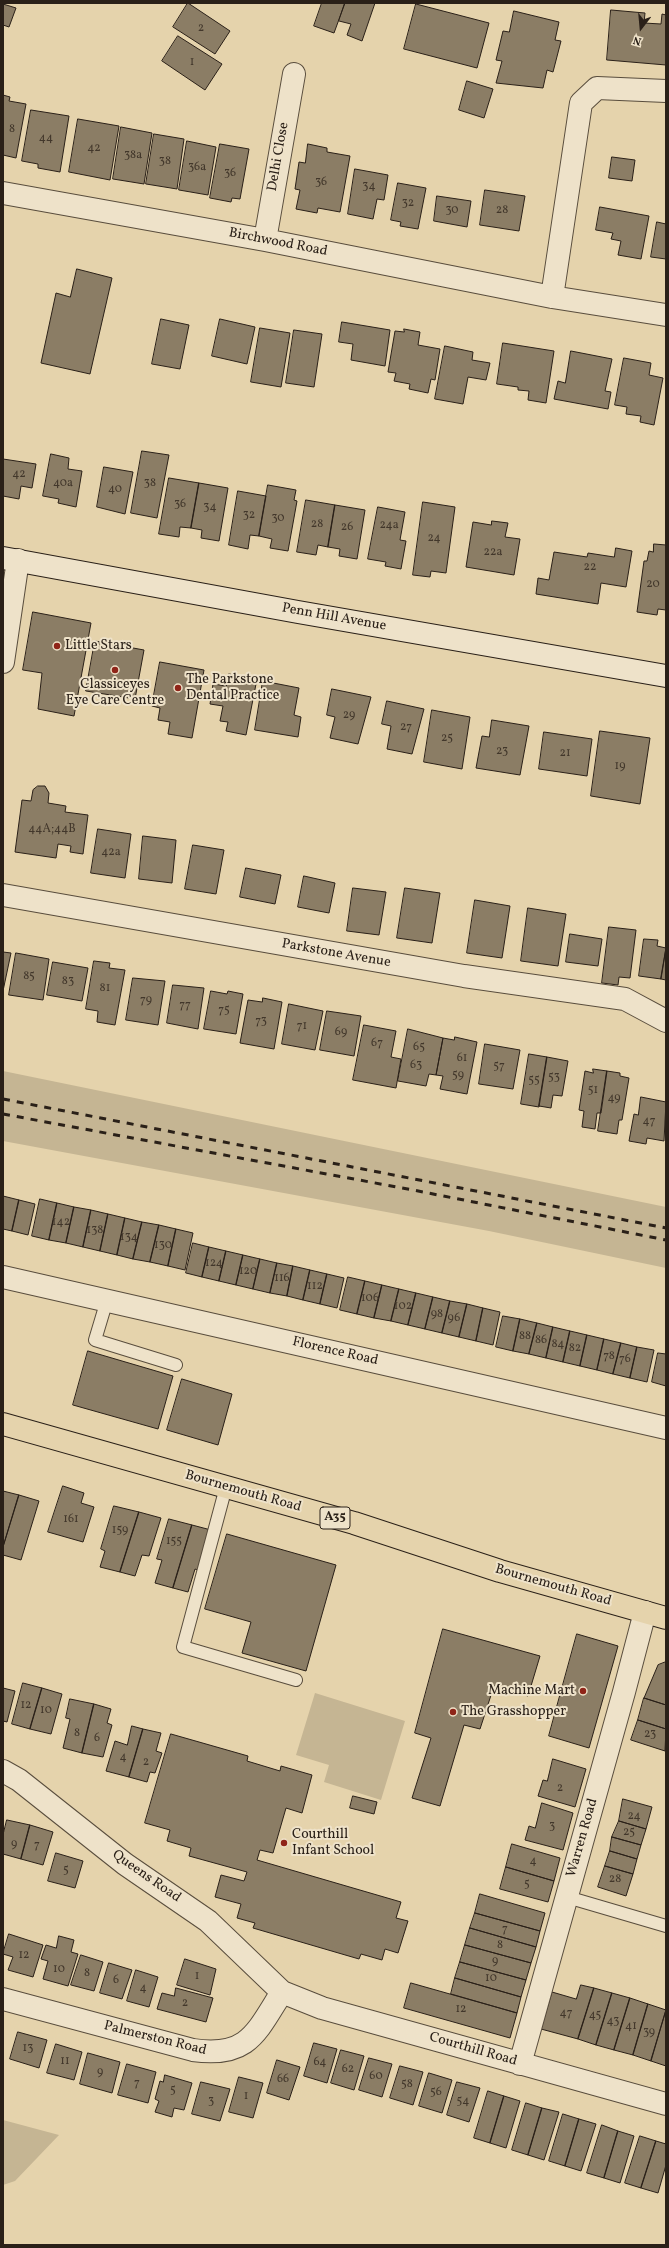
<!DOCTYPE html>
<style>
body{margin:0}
#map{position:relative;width:669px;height:2248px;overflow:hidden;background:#e5d3ac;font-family:Vollkorn,serif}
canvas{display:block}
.frame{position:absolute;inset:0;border:4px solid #2a2018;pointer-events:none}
.north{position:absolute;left:621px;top:8px;width:40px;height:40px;-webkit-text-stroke:3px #eee2c9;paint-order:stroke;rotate:196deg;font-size:11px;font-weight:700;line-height:16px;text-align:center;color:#2a2018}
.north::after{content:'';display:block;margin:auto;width:14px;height:18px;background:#2a2018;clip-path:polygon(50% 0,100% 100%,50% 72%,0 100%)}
</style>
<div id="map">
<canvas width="669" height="2248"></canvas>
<div class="frame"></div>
<div class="north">N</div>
</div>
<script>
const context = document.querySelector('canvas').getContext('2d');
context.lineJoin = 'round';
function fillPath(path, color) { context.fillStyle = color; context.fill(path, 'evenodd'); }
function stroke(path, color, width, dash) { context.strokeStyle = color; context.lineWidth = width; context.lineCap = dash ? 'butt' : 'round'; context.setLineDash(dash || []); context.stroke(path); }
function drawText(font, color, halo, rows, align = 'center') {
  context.font = font + ' Vollkorn,serif'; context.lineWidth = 4; context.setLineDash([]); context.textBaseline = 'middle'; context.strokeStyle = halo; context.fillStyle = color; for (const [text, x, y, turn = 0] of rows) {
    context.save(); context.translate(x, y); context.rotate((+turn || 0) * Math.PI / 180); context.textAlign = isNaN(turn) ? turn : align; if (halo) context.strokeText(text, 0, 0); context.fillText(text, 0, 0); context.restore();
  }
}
const green = new Path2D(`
 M3,1071L666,1207V1268L489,1231L3,1141Z
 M315,1693L405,1721L381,1800L324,1782L329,1765L296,1755Z
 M3,2120L59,2135L15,2181L3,2185Z`);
const building = new Path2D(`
 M188,3L230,31L215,54L173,27Z
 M322,3H345L334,33L314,26Z
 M345,3H375L362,41L347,35L351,24L339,21Z
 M3,4L16,8L9,27L3,25Z
 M416,4L489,23L477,68L404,49Z
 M611,10L645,13L644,23L661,24L662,14L666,15V65L607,60Z
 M514,11L559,22L555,40L561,41L553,72L547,70L543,88L496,83L502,61L496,60L503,31L509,32Z
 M178,36L222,64L205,90L162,61Z
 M467,81L493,89L484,118L459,110Z
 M3,95L10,97L9,101L26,104L16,158L3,155Z
 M31,110L69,116L60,172L38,168V164L22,161Z
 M78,119L119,126L110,180L69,172Z
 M121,127L152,133L144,184L113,179Z
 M154,134L184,139L177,189L146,184Z
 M187,141L216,147L208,195L179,190Z
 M220,144L249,149L240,199L232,198L231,202L210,198Z
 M308,144L327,148V152L350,156L340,212L318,208L317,213L296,209L300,190L295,189L299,162L305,163Z
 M612,157L635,160L632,181L609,178Z
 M355,169L388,175L384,200L377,199L373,219L348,214Z
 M398,183L426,188L418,229L400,226L401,222L391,220Z
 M485,190L525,196L519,231L480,225Z
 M437,196L471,201L467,227L434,221Z
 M600,207L649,216L641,259L618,255L621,241L611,239L613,233L596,230Z
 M657,222L666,224V259L651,257Z
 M77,269L112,278L90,374L41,363L56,293L70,297Z
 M161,319L189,325L180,369L152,364Z
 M220,319L255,327L247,364L212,356Z
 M342,322L390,330L385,366L351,360L353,344L339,342Z
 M260,328L290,333L281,387L251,382Z
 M404,329L420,332L418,345L440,349L435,380L431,379L428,393L409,389L410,384L394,381L396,373L388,372L395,331L404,332Z
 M294,330L322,334L314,387L286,383Z
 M503,343L554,351L546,403L528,400L529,391L518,390V387L497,384Z
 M445,346L473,352L472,360L490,363L486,380L468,377L463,404L435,399Z
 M571,351L612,359L605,391L611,392L608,409L554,399L558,381L565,383Z
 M624,358L651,363L649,375L663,378L654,425L640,422L641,416L626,414L627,407L615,405Z
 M142,451L169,455L157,518L131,513Z
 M51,454L69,458L68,469L82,471L76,507L58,503L59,499L43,496Z
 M3,459L36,464L32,488L21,486L19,499L3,496Z
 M104,467L133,472L125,514L97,507Z
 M169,478L199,483L191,528L180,527L179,537L159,534Z
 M199,483L228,488L219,541L201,538L202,530L191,528Z
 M268,485L296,490L294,500L297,501L288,551L270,548L272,539L259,536Z
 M238,491L266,496L259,536L250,535L248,549L229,545Z
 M306,500L335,505L328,547L318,545L316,555L297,552Z
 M423,502L455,507L446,573L431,571L430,577L413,575Z
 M335,505L365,510L357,559L339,556L340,549L328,547Z
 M378,507L405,512L400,540L406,541L401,569L385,566L386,562L368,559Z
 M492,521L508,523L505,537L520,539L514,575L466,567L473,522L491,525Z
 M654,544L666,545V610L658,609L657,615L637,612L644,561H647L649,551L653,552Z
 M616,548L632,551L626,587L601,583L598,604L536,594L538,578L549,580L554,552L587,557L588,553L614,557Z
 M33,612L91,623L74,716L38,709L42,673L23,670Z
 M95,641L144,650L135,699L86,691Z
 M160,662L204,670L192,738L168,734L170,722L158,720L160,708L152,706Z
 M229,674L257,679L246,735L226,731L228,722L220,721L223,706L210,704L213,684L226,686Z
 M263,681L299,688L294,715L301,717L298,737L255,730Z
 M332,689L371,697L358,744L330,738L335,717L327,715Z
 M387,701L424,709L412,754L387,749L391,726L382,724Z
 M432,710L470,717L462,769L424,762Z
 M492,720L529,726L520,775L476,768L482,736L489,737Z
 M600,731L650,738L640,804L591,796Z
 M544,732L592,739L587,776L539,769Z
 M38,786H45L49,793L48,803L66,806L65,812L88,815L83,854L70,852L71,846L58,844L56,858L15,852L22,800L31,801L33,790Z
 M98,829L131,834L125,878L91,873Z
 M143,836L176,840L172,883L139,879Z
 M193,845L224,850L216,894L185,889Z
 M246,868L281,875L275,904L240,897Z
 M304,876L335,883L329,913L298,907Z
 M353,888L386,892L379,935L347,931Z
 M405,888L440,893L432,943L397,938Z
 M475,900L510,906L502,958L467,953Z
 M528,908L566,914L558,966L521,961Z
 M609,927L636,930L630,978L619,977L618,985L602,983Z
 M570,934L602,939L598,966L566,962Z
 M644,939L658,940L657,946L666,948L661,979L639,976Z
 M666,948V980L661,979Z
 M3,952L11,953L3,991Z
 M16,953L49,959L43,1000L9,995Z
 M94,961L110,963L109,968L125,970L115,1025L97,1022L98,1011L86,1009Z
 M53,962L88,968L82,1001L47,995Z
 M133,978L165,981L158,1025L126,1020Z
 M173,985L204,988L198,1029L167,1023Z
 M211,991L227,994L228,991L243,994L236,1034L204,1029Z
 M263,998L282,1002L274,1049L240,1043L248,1000L262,1002Z
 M289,1004L323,1011L315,1050L282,1044Z
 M327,1011L361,1016L354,1056L320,1050Z
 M364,1025L396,1031L391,1057L401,1059L396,1088L353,1080Z
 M408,1029L443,1038L436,1075L429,1074L426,1086L398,1081Z
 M455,1037L477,1042L467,1094L440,1089L443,1076L436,1075L443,1038L454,1040Z
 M485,1044L520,1050L513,1089L479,1084Z
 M529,1054L547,1057L539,1107L521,1104Z
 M547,1057L568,1061L562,1096L553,1095L551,1108L539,1106Z
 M593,1069L607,1071L601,1113H597L595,1129L582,1127L584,1111L579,1110L585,1071L593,1073Z
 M607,1071L620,1073V1076L629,1078L622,1120H619L617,1134L598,1131Z
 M641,1097L666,1102L664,1141L647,1138L646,1144L629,1141L634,1114L638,1115Z
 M3,1196L19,1200L12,1231L3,1229Z
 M40,1199L57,1203L49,1240L32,1236Z
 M19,1200L35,1204L28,1235L12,1231Z
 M57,1203L74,1207L66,1243L49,1240Z
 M74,1207L91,1210L83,1247L66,1243Z
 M91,1210L108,1214L100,1251L83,1247Z
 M108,1214L125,1218L117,1255L100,1251Z
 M125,1218L142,1222L133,1259L117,1255Z
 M142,1222L159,1225L150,1262L133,1259Z
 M159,1225L176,1229L168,1266L150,1262Z
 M176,1229L193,1233L185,1270L168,1266Z
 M193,1243L209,1247L202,1277L186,1273Z
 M209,1247L226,1251L219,1281L202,1277Z
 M226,1251L243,1255L236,1285L219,1281Z
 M243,1255L260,1259L253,1289L236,1285Z
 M260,1259L277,1263L270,1293L253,1289Z
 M277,1263L293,1266L287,1296L270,1293Z
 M293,1266L310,1270L303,1300L287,1296Z
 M310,1270L327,1274L320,1304L303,1300Z
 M327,1274L344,1278L337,1308L320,1304Z
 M348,1277L365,1281L357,1314L340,1310Z
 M365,1281L382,1285L374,1318L357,1314Z
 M382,1285L399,1289L391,1321L374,1318Z
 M399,1289L416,1293L408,1325L391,1321Z
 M416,1293L433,1297L425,1329L408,1325Z
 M433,1297L450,1301L442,1333L425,1329Z
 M450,1301L467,1304L459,1337L442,1333Z
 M467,1304L483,1308L476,1341L459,1337Z
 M483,1308L500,1312L493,1345L476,1341Z
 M503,1316L520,1319L513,1351L496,1347Z
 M520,1319L537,1323L529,1354L513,1351Z
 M537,1323L553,1327L546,1358L529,1354Z
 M553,1327L570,1331L563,1362L546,1358Z
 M570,1331L587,1335L580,1366L563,1362Z
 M587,1335L604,1339L597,1370L580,1366Z
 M604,1339L621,1343L613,1374L597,1370Z
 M621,1343L637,1347L630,1378L613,1374Z
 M637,1347L654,1350L647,1382L630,1378Z
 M88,1351L173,1376L158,1429L73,1405Z
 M658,1353L666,1354V1386L652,1382Z
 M182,1379L232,1394L218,1445L167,1430Z
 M63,1486L84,1493L81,1503L94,1507L83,1542L48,1532Z
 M3,1491L19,1495L3,1547Z
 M19,1495L39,1501L21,1560L3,1555V1547Z
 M114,1506L139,1512L120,1572L100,1567L105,1551L101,1549Z
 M139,1512L161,1518L149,1556L142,1555L135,1576L120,1572Z
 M169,1519L192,1525L173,1588L155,1583L162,1560L157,1559Z
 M192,1525L211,1530L200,1571L195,1569L188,1592L173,1588Z
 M227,1534L336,1565L306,1671L242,1653L251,1622L205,1609Z
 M443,1629L540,1656L528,1696L494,1686L480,1729L464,1725L440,1806L412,1798L431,1738L415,1733Z
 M577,1634L618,1646L589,1748L549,1736Z
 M666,1662V1705L644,1698L658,1665Z
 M23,1683L42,1688L30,1729L12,1724Z
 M3,1688L15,1691L7,1722L3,1721Z
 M42,1688L62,1694L51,1734L30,1729Z
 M644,1698L666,1705V1729L638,1720Z
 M70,1699L94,1704L82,1753L63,1748L70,1719L66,1718Z
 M94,1704L111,1709L107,1723L112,1725L103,1757L82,1753Z
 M638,1720L666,1729L665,1751L631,1740Z
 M132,1726L143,1729L129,1777L106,1771L115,1741L127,1745Z
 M143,1729L161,1733L156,1751L162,1753L155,1773L150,1772L147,1782L129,1777Z
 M171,1734L248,1756L247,1761L280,1771L281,1766L312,1775L302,1813L286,1808L273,1853L260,1850L257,1860L401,1902L396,1918L408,1921L398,1953L385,1949L382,1960L361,1954L359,1959L253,1928L255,1923L237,1918L241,1904L215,1897L221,1875L244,1881L247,1872L189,1856L191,1848L167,1841L170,1830L145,1823Z
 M553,1759L586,1769L575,1807L538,1796L543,1780L547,1781Z
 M353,1796L377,1802L374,1814L350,1808Z
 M623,1799L652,1807L646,1829L619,1821Z
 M542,1803L573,1813L563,1850L525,1840L529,1826L535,1828Z
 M7,1820L30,1825L21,1859L3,1854V1835Z
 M619,1821L646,1829L641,1845L612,1837Z
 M30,1825L53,1832L43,1865L21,1859Z
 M612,1837L641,1845L637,1859L610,1851Z
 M512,1844L560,1858L554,1881L506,1867Z
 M610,1851L637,1859L633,1874L605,1866Z
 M56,1853L83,1861L75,1888L48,1881Z
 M605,1866L633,1874L626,1896L598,1887Z
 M506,1867L554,1881L548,1902L500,1889Z
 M480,1894L545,1913L540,1931L475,1913Z
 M475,1913L540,1931L536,1947L470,1928Z
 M470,1928L536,1947L531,1963L465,1945Z
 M9,1934L43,1945L33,1977L8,1970L13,1957L3,1954Z
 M59,1936L74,1940L71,1952L78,1954L68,1986L43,1979L48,1961L41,1959L46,1945L56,1948Z
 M465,1945L531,1963L526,1980L460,1962Z
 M81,1955L103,1962L94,1991L71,1985Z
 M185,1959L216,1969L210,1995L177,1985Z
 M460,1962L526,1980L521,1997L455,1978Z
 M109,1963L132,1970L122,1999L100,1993Z
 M136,1970L158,1977L149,2007L127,2001Z
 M455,1978L521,1997L517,2013L451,1994Z
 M411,1983L517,2013L510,2038L404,2008Z
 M581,1985L594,1988L578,2039L541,2029L552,1992L576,1999Z
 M176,1988L213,1998L206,2022L157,2009L162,1993L174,1996Z
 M594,1988L612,1993L596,2045L578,2039Z
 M612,1993L630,1998L614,2050L596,2045Z
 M630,1998L648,2004L633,2055L614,2050Z
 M648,2004L666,2010L651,2061L633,2055Z
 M666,2010V2066L651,2061Z
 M18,2032L47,2040L39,2068L10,2059Z
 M314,2043L337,2049L327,2083L304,2076Z
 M56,2044L82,2052L74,2080L47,2073Z
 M341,2050L364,2056L354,2090L331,2083Z
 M88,2053L120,2062L112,2093L80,2084Z
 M369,2058L392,2064L382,2097L359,2090Z
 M277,2060L300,2067L289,2100L267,2093Z
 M127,2064L156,2072L148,2103L118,2095Z
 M400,2066L423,2072L413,2105L390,2098Z
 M429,2073L452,2080L442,2113L419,2106Z
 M165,2075L192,2083L184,2110L174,2108L172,2117L155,2112L159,2101L155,2099L160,2081L163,2082Z
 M239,2077L263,2083L253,2118L229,2112Z
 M201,2082L230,2089L220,2121L192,2114Z
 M457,2082L480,2088L469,2122L447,2115Z
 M488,2091L504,2096L490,2143L474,2138Z
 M504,2096L520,2101L506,2148L490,2143Z
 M526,2103L542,2108L528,2155L512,2150Z
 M542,2108L559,2112L544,2160L528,2155Z
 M563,2114L579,2119L565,2166L549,2161Z
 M579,2119L596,2124L581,2171L565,2166Z
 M602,2125L618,2131L604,2178L587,2173Z
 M618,2131L634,2136L620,2183L604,2178Z
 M640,2136L656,2141L641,2188L625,2183Z
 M656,2141L666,2144V2165L658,2193L641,2188Z`);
const lane = new Path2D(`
 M107,1300L95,1340L176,1365
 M226,1487L183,1647L296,1680
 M567,1897L666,1926`);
const street = new Path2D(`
 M3,193L265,240L552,297L666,315
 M265,240L294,74
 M552,297L581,103L597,88L666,91
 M3,662L18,560
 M3,895L464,976L625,999L666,1021
 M3,1277L666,1428
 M3,1771L19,1780L125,1864L208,1921L282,1992L322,2008L666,2104
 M3,1999L193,2050C248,2058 256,2033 282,1992
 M520,2064L624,1692L645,1612`);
const secondary = new Path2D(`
 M3,558L298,612L666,676`);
const highway = new Path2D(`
 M3,1424L354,1523L500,1571L666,1618`);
const rail = new Path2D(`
 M3,1099L666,1228
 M3,1114L413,1190L666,1240`);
const markers = [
 [57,646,4,"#8f2418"],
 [115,670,4,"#8f2418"],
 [178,688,4,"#8f2418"],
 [583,1691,4,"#8f2418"],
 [453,1712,4,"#8f2418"],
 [284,1843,4,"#8f2418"]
];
const numberNames = [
 ["2",201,29],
 ["1",192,63],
 ["8",12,130],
 ["44",46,139],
 ["42",94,149],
 ["38a",133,156],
 ["38",165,162],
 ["36a",197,168],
 ["36",230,174],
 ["36",321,183],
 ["34",369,187],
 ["32",408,204],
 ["30",452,211],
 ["28",502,211],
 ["42",19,475],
 ["40a",63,484],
 ["38",150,484],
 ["40",115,490],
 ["36",180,505],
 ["34",210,508],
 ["32",249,516],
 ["30",278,519],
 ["28",317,525],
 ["24a",389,526],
 ["26",347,528],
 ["24",434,539],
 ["22a",493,553],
 ["22",590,568],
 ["20",653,585],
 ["29",349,716],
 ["27",406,728],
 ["25",447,739],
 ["23",502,752],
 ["21",565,754],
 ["19",620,767],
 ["44A;44B",52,830],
 ["42a",111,853],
 ["85",29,977],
 ["83",68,982],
 ["81",105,989],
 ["79",146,1001],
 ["77",185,1006],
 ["75",224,1011],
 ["73",261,1022],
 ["71",302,1027],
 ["69",341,1033],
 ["67",377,1044],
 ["65",419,1048],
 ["61",462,1059],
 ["63",416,1066],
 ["57",499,1067],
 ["59",458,1076],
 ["53",554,1078],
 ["55",534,1081],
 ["51",593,1091],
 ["49",614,1099],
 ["47",649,1122],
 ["142",61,1223],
 ["138",95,1231],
 ["134",129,1238],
 ["130",163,1246],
 ["124",214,1264],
 ["120",248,1272],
 ["116",282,1279],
 ["112",315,1287],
 ["106",370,1299],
 ["102",403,1307],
 ["98",437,1315],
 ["96",454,1319],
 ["88",525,1337],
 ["86",541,1341],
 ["84",558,1345],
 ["82",575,1349],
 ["78",609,1357],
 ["76",625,1360],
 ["161",71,1520],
 ["159",120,1531],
 ["155",174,1542],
 ["12",26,1706],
 ["10",46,1711],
 ["8",77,1734],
 ["23",650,1735],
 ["6",97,1739],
 ["4",123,1758],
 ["2",146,1763],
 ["2",560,1789],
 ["24",634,1817],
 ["3",552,1827],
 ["25",629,1833],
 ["9",14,1845],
 ["7",37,1846],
 ["4",533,1862],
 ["5",66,1871],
 ["28",615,1880],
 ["5",527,1885],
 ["7",505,1930],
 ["8",500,1946],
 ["12",24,1956],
 ["9",495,1962],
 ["10",59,1970],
 ["8",87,1974],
 ["1",197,1977],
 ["10",491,1979],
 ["6",116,1981],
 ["4",143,1989],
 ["2",185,2004],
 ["12",461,2010],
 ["47",566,2014],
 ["45",595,2016],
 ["43",613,2022],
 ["41",631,2027],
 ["39",649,2033],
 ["13",28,2049],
 ["11",65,2062],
 ["64",320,2063],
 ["62",348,2070],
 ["9",100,2073],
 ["60",376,2077],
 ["66",283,2080],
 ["7",137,2084],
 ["58",407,2085],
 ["5",173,2091],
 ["56",436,2093],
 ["1",246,2097],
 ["3",211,2102],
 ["54",463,2102]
];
const shields = [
 [335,1518,30]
];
const shieldNames = [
 ["A35",335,1518]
];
const streetNames = [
 ["Delhi Close",279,157,-80],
 ["Birchwood Road",278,243,11],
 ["Penn Hill Avenue",334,618,10],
 ["Parkstone Avenue",336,954,10],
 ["Florence Road",335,1352,13],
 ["Bournemouth Road",243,1492,16],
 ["Bournemouth Road",553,1586,16],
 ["Warren Road",583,1838,-74],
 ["Queens Road",146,1877,35],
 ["Palmerston Road",155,2039,14],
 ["Courthill Road",473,2050,16]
];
const poiNames = [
 ["Little Stars",65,646],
 ["The Parkstone",186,680],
 ["Dental Practice",186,696],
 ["Classiceyes",115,685,"center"],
 ["Eye Care Centre",115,701,"center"],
 ["Machine Mart",575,1691,"right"],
 ["The Grasshopper",461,1712],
 ["Courthill",292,1835],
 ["Infant School",292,1851]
];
fillPath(green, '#c5b593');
fillPath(building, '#8b7d65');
stroke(building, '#2a2018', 1);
stroke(lane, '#594d3d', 14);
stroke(street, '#594d3d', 24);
stroke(secondary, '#2a2018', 24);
stroke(highway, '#2a2018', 24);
stroke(lane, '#eee2c9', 12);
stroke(street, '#eee2c9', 22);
stroke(secondary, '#eee2c9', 22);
stroke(highway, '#e5d3ac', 22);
stroke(rail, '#2a2018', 3, [7, 7]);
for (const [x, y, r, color] of markers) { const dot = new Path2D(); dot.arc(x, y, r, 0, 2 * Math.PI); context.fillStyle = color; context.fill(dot); stroke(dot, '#eee2c9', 1.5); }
drawText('12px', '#42372b', null, numberNames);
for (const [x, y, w] of shields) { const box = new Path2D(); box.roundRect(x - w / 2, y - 11, w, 22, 3); context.fillStyle = '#eee2c9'; context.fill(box); stroke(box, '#2a2018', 1); }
drawText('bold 13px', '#2a2018', null, shieldNames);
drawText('14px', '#2a2018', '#eee2c9', streetNames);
drawText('14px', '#2a2018', '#eee2c9', poiNames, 'left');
</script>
